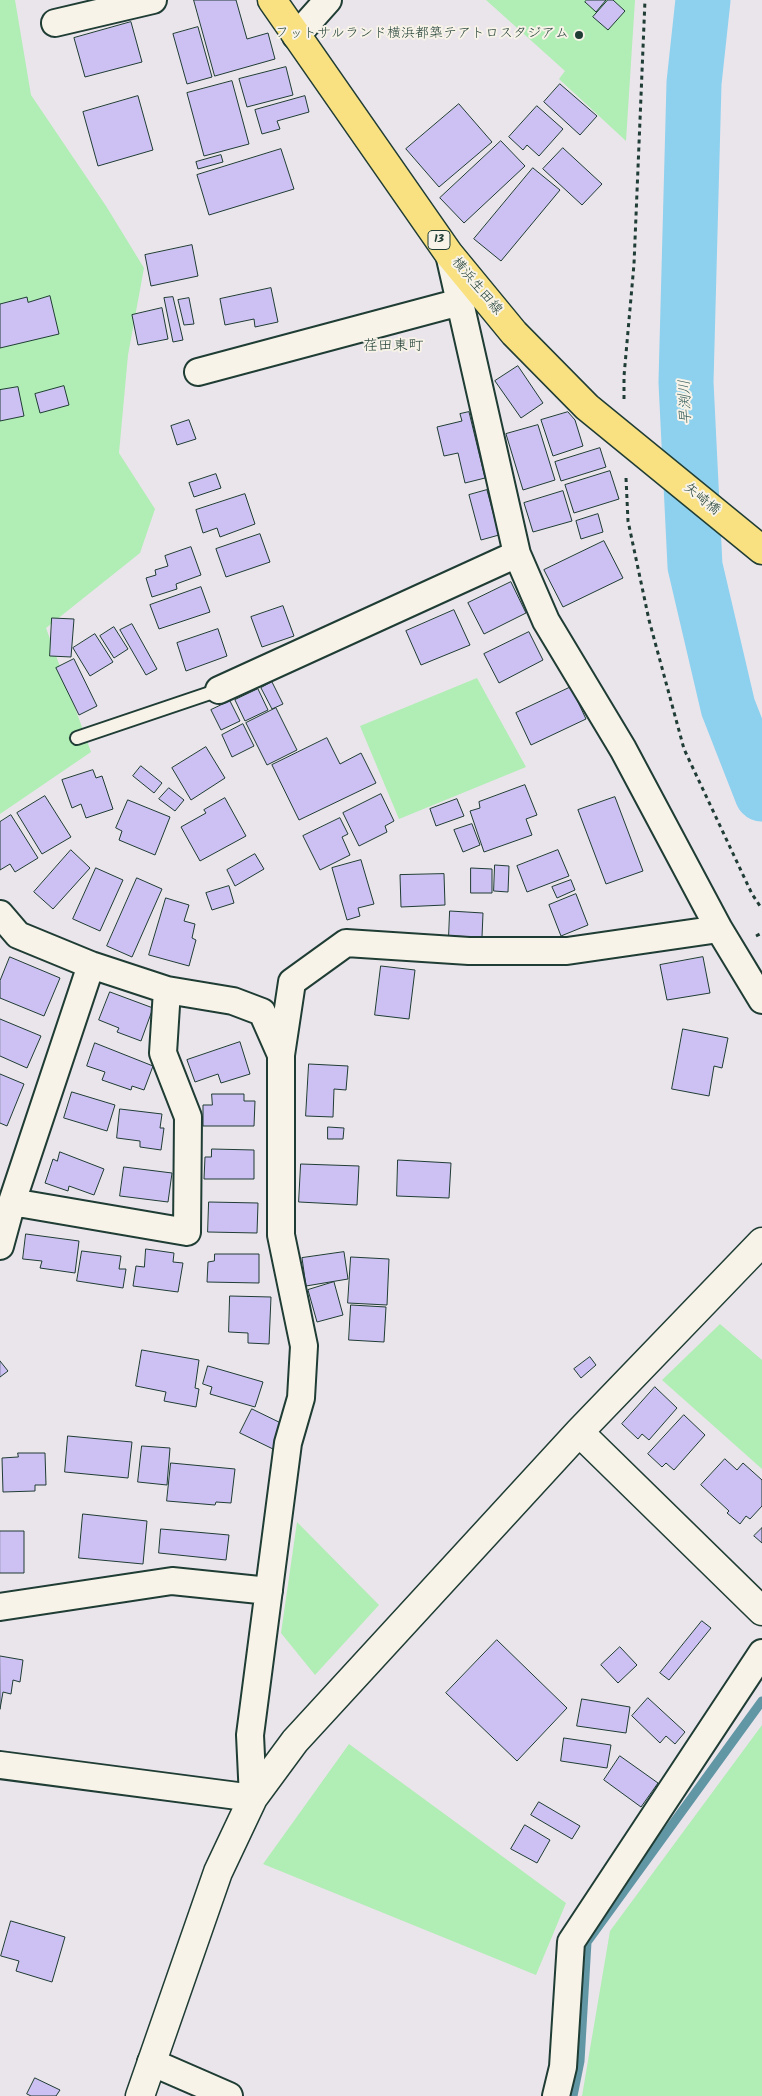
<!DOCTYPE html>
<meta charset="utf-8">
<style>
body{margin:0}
canvas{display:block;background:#eae4eb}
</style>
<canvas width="762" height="2096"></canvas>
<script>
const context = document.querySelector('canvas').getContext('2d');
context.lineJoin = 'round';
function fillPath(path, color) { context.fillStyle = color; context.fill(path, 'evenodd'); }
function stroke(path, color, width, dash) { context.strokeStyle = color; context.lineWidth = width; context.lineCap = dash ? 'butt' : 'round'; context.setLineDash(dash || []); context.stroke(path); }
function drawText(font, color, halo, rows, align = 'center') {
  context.font = font + ' Kalam,"Klee One",sans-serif'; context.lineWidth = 4; context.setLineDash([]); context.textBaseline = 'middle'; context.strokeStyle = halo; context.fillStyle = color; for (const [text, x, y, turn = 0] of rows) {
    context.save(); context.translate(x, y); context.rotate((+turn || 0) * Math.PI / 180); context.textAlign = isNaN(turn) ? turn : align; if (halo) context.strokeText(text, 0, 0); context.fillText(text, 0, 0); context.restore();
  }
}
const green = new Path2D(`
 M0,0H15L31,95L106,206L144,268L128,355L119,453L155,509L140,553L46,628L91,752L0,814Z
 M486,0H635L626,141L559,79L565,71Z
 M477,678L526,767L399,819L360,726Z
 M720,1324L762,1360V1469L662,1380Z
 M297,1522L379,1605L315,1675L281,1633Z
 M762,1725V2096H582L610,1931Z
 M349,1744L566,1903L536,1975L263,1864Z`);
const stream = new Path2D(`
 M573,2096L580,2061L587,1942L762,1701`);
const river = new Path2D(`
 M703,0L694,83L686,382L695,566L728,707L762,794`);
const building = new Path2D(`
 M194,0H236L247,39L268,33L275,59L215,76Z
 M587,0H606L596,12L585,2Z
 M608,0H613L625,11L608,30L593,17Z
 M131,22L142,62L85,77L74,38Z
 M198,27L212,77L187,84L173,34Z
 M286,67L293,95L247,107L239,79Z
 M232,81L249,144L204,156L187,93Z
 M560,84L597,116L580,135L544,102Z
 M138,96L153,150L98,166L83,112Z
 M305,96L309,112L277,121L280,129L262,134L255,110Z
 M459,104L492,142L439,187L406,149Z
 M537,106L563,129L539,156L527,145L523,150L509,137Z
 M501,141L525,166L464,223L440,198Z
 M563,148L602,184L582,205L543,169Z
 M281,149L294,189L209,215L197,175Z
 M221,155L223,162L198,169L196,162Z
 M533,168L560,190L501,261L474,239Z
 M192,245L198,276L151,286L145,255Z
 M271,288L278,322L255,327L254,319L225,325L220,299Z
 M50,296L59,334L0,348V304L27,297L28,302Z
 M173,297L183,340L173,342L164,298Z
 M189,298L194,324L184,325L178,300Z
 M162,308L168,339L138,345L132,315Z
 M518,366L543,403L521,418L495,381Z
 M64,386L69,405L40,413L35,394Z
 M18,387L24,416L0,421V390Z
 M469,412L485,478L465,483L458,453L444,456L437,427L462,421L460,414Z
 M568,412L575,420L583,446L553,456L541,420Z
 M189,420L196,439L177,445L171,426Z
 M538,425L555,480L523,490L506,434Z
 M600,448L606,467L561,481L555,462Z
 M610,471L619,499L574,513L565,485Z
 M216,474L221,488L194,497L189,483Z
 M487,490L499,535L481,540L469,495Z
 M563,491L572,521L533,532L524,503Z
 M245,494L255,524L220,537L217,528L203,533L196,510Z
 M598,514L603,532L581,539L576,521Z
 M260,534L270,562L226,577L216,549Z
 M604,541L623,578L563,607L544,570Z
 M191,547L201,575L176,584L177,589L152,597L146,578L156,575L155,570L168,566L165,556Z
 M511,582L526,613L484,634L468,603Z
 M201,587L210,612L159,629L150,605Z
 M283,606L294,636L262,647L251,617Z
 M454,610L470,645L421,665L406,631Z
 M52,618L74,619L71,657L50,656Z
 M132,624L157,669L146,675L120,630Z
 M114,627L128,649L114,658L100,636Z
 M218,629L227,656L186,671L177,643Z
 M529,632L543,660L499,683L484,654Z
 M95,634L113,662L90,676L73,648Z
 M74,659L97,706L79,715L56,668Z
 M272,682L283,704L272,709L261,688Z
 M571,687L586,719L531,745L516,713Z
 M258,689L268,710L245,721L235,700Z
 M230,701L240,721L221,730L211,710Z
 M276,708L297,750L267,765L246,723Z
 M243,724L254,746L232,757L222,735Z
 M327,738L340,764L361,753L376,783L299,820L272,765Z
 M206,747L225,778L191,800L172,768Z
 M141,766L162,783L154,793L133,776Z
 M93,770L96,778L102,776L113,809L86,818L81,804L72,808L62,780Z
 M525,785L537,815L526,819L532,835L484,852L470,811L480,808L479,802Z
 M169,788L184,800L175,811L159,799Z
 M381,794L394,821L385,826L387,832L359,846L343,813Z
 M45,796L71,837L42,854L17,813Z
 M615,797L643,871L606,884L578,810Z
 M225,798L246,836L200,861L181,827L206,813L204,810Z
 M457,799L464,816L436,826L430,809Z
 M128,800L170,817L155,855L119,840L122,831L116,828Z
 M11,815L38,858L15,872L10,864L0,870V822Z
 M340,818L348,834L342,837L350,855L320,870L303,836Z
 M472,824L480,845L463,852L454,830Z
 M71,850L90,868L53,909L34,892Z
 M558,850L569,876L527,892L517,866Z
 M255,854L264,869L235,886L227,870Z
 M361,860L374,904L358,908L360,916L347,920L332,868Z
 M495,865L509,866L508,892L494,891Z
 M96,868L123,880L100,931L73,919Z
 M471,868L492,869V893H471Z
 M444,874L445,905L401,907L400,875Z
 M137,878L162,889L132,957L107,946Z
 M571,880L575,890L557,898L552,887Z
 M229,886L234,903L212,910L206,893Z
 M576,894L588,925L561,936L549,905Z
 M166,898L189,905L184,921L195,924L192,938L196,940L189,966L149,955Z
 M450,911L483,913L482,937L449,936Z
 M10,957L60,978L44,1016L0,998V981Z
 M703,957L710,993L667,1000L660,965Z
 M381,966L415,970L409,1019L375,1015Z
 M110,992L153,1008L141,1041L117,1032L119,1028L99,1020Z
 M0,1019L41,1036L27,1068L0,1056Z
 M683,1029L728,1038L722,1068L714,1066L709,1096L672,1089Z
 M240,1042L250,1074L221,1083L218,1074L195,1082L187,1060Z
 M95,1043L153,1066L144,1090L132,1086L131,1090L102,1080L105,1072L87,1066Z
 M309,1064L348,1066L346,1090L334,1089L333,1117L306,1116Z
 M0,1074L24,1084L7,1126L0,1123Z
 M72,1092L115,1105L107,1131L64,1118Z
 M212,1094H244V1101H255L254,1126H203V1105H212Z
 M120,1109L162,1114L160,1128H164L161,1150L140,1147V1141L117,1138Z
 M328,1127L344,1128L343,1139H328Z
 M212,1149L254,1150V1179H204L205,1157H211Z
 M60,1152L104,1169L94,1195L69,1186L68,1191L45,1183L53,1159L57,1161Z
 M398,1160L451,1163L449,1198L397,1196Z
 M301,1164L359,1166L357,1205L299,1202Z
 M124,1167L172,1173L168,1202L120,1196Z
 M209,1202L258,1203L257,1233L208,1232Z
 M26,1234L79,1241L75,1273L40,1268L42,1261L23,1259Z
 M146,1249L174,1253L173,1262L183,1263L178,1292L133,1286L136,1266L144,1267Z
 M82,1251L121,1256L119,1269H126L123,1288L77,1281Z
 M344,1252L348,1279L306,1286L302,1258Z
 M215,1254H259V1283L207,1282L208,1262L214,1261Z
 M351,1257L389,1259L387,1305L348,1303Z
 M334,1282L343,1315L317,1322L308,1290Z
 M230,1296L271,1297L269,1344L248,1343V1333L229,1332Z
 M351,1305L386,1307L384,1342L349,1340Z
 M142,1350L199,1360L195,1388L199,1389L196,1407L164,1401L166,1392L136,1386Z
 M590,1357L596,1365L581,1378L574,1369Z
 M0,1361L8,1371L0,1377Z
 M208,1366L263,1382L255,1407L210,1394L212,1387L203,1384Z
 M655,1387L677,1408L649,1440L642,1434L638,1439L622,1424Z
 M252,1409L285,1425L273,1449L240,1433Z
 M684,1415L705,1435L674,1470L666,1463L662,1467L648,1454Z
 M68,1436L132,1442L128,1478L65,1472Z
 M142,1446L170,1448L167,1485L138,1482Z
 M18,1453H45L46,1485H35V1491L3,1492L2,1458L18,1457Z
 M725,1459L737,1470L743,1463L762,1480V1506L750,1519L746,1516L740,1524L727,1513L729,1511L701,1485Z
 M171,1463L235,1469L231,1503L216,1502L215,1505L167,1501Z
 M83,1514L147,1521L143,1564L79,1558Z
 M762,1528V1543L754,1536Z
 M161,1529L229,1535L226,1560L159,1553Z
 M0,1531H24V1573H0Z
 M702,1621L711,1628L669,1680L660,1673Z
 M497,1640L567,1708L517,1761L446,1693Z
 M620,1647L637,1665L618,1683L601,1665Z
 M0,1656L23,1660L20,1682L13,1680L11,1694L3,1692L0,1709Z
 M648,1698L685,1732L675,1744L666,1736L660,1743L632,1716Z
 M582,1699L630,1707L626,1733L577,1726Z
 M564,1738L611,1745L607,1768L561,1761Z
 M620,1756L658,1783L641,1807L604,1780Z
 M539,1802L580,1826L572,1839L531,1815Z
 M525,1825L550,1840L537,1863L511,1849Z
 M11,1921L65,1937L52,1982L16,1971L19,1961L1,1956Z
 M35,2078L60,2090L56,2096H31L27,2094Z`);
const path = new Path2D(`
 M624,399V376L634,264L645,0
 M626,478L628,521L649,620L684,749L752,894L762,909
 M756,936L762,933`);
const service = new Path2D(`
 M77,738L219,690`);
const minor = new Path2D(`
 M55,23L153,0
 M296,36L328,0
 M449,254L517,554L546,621L623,749L719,929L762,1000
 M198,372L460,302
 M219,690L517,554
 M0,914L18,935L91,965L167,990L233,1001L262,1012L281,1055
 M12,1202L187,1232L188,1117L163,1053L167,990
 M0,1246L12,1202L91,965
 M0,1607L172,1581L269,1591
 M0,1765L253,1798L250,1735L288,1443L301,1398L304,1346L281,1235V1055L292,982L346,943L469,951H567L719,929
 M151,2062L229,2096
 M556,2096L563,2067L571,1942L762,1653`);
const tertiary = new Path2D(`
 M579,1432L762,1611
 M140,2096L218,1872L253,1798L295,1741L579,1432L762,1242`);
const primary = new Path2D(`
 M272,0L449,254L514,333L587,407L762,550`);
const markers = [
 [579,35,5,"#1f3d34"]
];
const shields = [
 [439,240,22]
];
const shieldNames = [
 ["13",439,240]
];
const poiNames = [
 ["フットサルランド横浜都築テアトロスタジアム",569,35]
];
const streetNames = [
 ["横浜生田線",476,287,50],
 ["矢崎橋",701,500,39]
];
const neighbourhoodNames = [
 ["荏田東町",393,347]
];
const waterNames = [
 ["早渕川",687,402,-92]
];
fillPath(green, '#b1eeb5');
stroke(stream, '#6196a4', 9);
stroke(river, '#8dd1ef', 55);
fillPath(building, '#cdc0f2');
stroke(building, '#1f3d34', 1);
stroke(service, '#1f3d34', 16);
stroke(minor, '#1f3d34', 30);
stroke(tertiary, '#1f3d34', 31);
stroke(primary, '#1f3d34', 31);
stroke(path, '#1f3d34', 3, [4, 4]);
stroke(service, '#f7f3e8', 12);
stroke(minor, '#f7f3e8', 26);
stroke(tertiary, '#f7f3e8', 28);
stroke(primary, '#f9e181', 28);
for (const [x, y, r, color] of markers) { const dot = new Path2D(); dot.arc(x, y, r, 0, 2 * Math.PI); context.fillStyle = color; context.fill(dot); stroke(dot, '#f7f3e8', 2); }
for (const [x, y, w] of shields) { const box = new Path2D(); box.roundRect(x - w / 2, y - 9.5, w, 19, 4); context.fillStyle = '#f7f3e8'; context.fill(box); stroke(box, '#1f3d34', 1); }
drawText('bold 12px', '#1f3d34', null, shieldNames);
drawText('14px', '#1f3d34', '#f7f3e8', poiNames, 'right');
drawText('14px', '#1f3d34', '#f7f3e8', streetNames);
drawText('15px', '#1f3d34', '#f7f3e8', neighbourhoodNames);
drawText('italic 15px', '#355b59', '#f7f3e8', waterNames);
</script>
